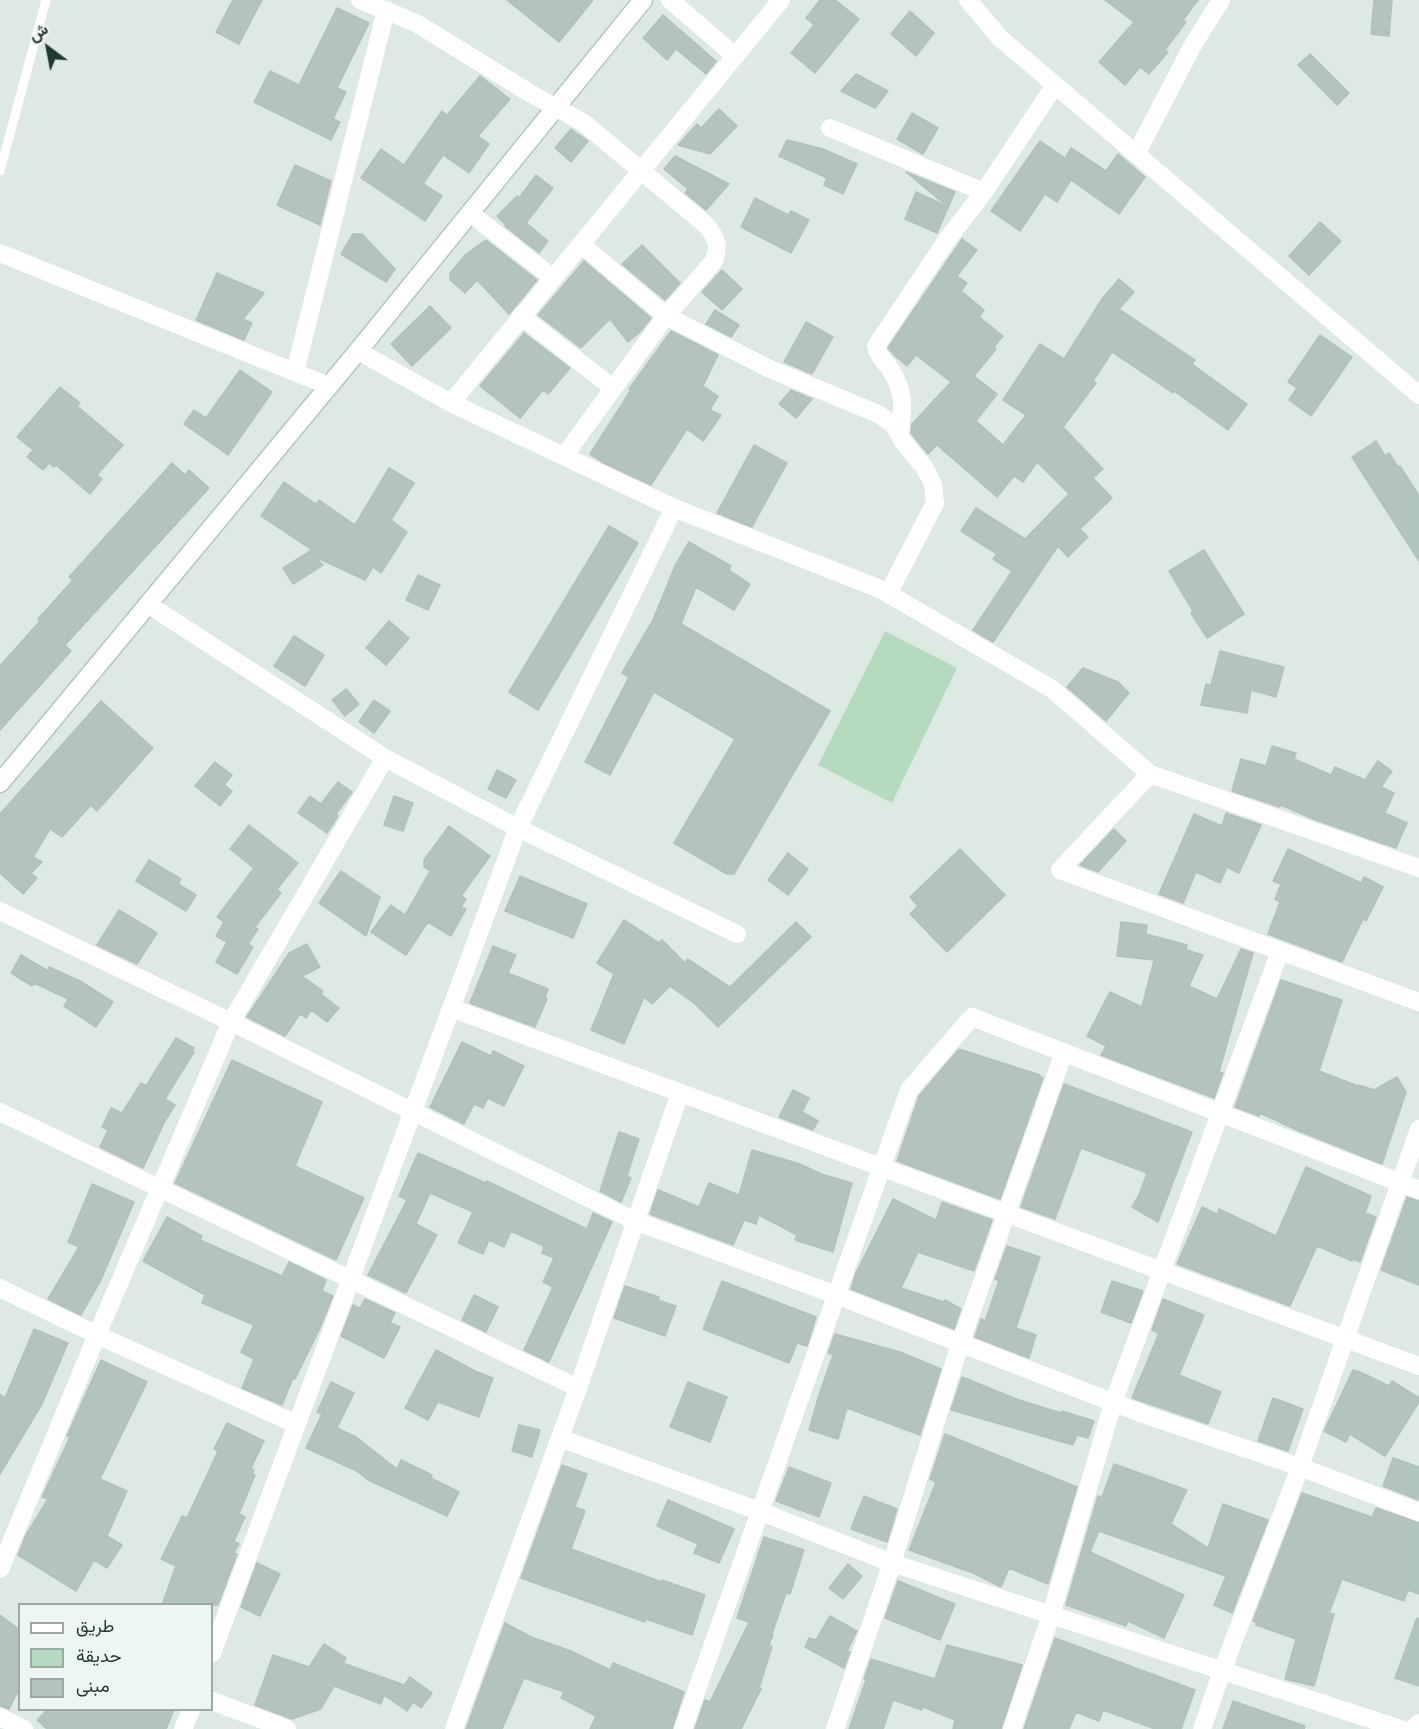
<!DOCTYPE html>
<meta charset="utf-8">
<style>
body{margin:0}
#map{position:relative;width:1419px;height:1729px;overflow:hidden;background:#dde9e3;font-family:Montserrat,Vazirmatn,sans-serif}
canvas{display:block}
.legend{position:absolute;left:18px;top:1603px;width:195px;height:108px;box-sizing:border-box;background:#edf6f1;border:2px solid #9baaa4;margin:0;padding:8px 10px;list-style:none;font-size:18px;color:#1f3931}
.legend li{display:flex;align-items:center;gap:12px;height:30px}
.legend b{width:30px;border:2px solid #9baaa4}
.north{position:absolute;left:18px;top:18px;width:60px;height:60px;-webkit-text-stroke:4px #edf6f1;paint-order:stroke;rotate:328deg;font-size:16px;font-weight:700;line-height:24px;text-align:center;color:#1f3931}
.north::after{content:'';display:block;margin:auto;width:21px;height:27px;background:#1f3931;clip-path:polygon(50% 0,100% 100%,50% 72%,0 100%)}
</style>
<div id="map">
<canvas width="1419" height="1729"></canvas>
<ul class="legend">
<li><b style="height:8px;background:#fff"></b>طريق</li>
<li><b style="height:16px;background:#b5dbbe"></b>حديقة</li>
<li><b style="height:16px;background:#b2c4bc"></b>مبنى</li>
</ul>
<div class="north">ش</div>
</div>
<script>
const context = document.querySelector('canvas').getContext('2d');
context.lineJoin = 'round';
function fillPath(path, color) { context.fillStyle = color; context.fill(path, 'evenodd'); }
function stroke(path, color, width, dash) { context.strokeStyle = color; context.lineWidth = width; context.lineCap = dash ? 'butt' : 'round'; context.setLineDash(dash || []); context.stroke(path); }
const green = new Path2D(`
 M885,631L957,668L892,803L818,765Z`);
const building = new Path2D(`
 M233,0H262L239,44L216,32Z
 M507,0H593L559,42Z
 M820,0H835L859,19L815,73L791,53L814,25L806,18Z
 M1105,0H1198L1183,20L1186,22L1165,50L1168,52L1149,74L1140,67L1125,85L1099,62L1134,22Z
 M1374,0H1392L1389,36L1371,34Z
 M337,8L369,23L337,88L346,92L333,119L340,122L331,140L254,102L270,71L299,85Z
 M910,11L934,33L916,56L891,34Z
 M663,15L716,61L706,74L676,49L667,60L643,38Z
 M1310,54L1349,93L1337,105L1298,65Z
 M856,74L888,91L875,108L841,91Z
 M480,76L510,99L478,136L489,144L469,173L443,155L423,184L442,196L425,221L361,178L381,149L404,165L442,111L447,115Z
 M719,109L737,126L710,154L678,145L697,124L701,128Z
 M912,113L938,128L923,154L897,139Z
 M571,129L588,141L571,162L555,148Z
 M787,140L823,149L857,164L843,194L824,185L827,178L779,156Z
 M1040,141L1065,158L1071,148L1106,171L1118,154L1145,177L1119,214L1071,180L1057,202L1045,194L1020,231L991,211Z
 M675,156L729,184L706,210L685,193L688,189L664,169Z
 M295,165L331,181L320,225L277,205Z
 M906,172L955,192L937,233L905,219L916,192L948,207Z
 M536,175L553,188L526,223L548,241L539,253L505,226L506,225L497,216L517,196L519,198Z
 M755,198L788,215L791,211L809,220L791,253L741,227Z
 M1320,222L1341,241L1309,275L1289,256Z
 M353,234H362L395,269L386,282L341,254Z
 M962,239L977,250L957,276L967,283L961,291L984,310L979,317L1003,336L994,347L996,349L974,376L997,394L976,421L1003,445L1026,415L1003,400L1040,344L1064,359L1102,299L1119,279L1134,292L1119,309L1195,360L1192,364L1247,404L1228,430L1174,391L1173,393L1112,352L1093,381L1096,383L1063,427L1103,469L1093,478L1112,498L1080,529L1088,537L1068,557L1058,546L993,642L973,630L1012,571L993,559L997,554L961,531L976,508L1025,539L1069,494L1037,462L1023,482L1014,476L997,497L937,445L928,454L911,433L912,424L951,382L916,355L907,366L895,356L888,348Z
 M486,240L537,280L509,314L477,280L465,293L450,280V273L466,254Z
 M642,245L680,283L665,300L622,264Z
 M584,261L651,318L640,332L628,342L610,319L581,348L538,315Z
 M722,270L742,289L722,310L702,292Z
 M217,273L264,293L243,319L252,323L244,340L196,320Z
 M430,306L451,328L412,366L391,344Z
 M715,310L739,325L731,337L706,324Z
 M806,322L833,337L812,374L784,362Z
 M671,331L718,355L703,386L718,396L710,410L721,415L703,441L687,429L651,485L604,463L590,454L631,390L629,389Z
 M524,333L570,368L548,394L543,390L520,418L480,386Z
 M1320,335L1352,357L1311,416L1289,400L1297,388L1288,382Z
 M240,370L272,392L228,455L184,424L194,410L206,418Z
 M60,387L80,403L77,406L123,445L97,475L102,479L90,494L56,465L54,467L49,463L43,470L27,457L33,450L17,437Z
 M791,390L812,399L796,418L779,404Z
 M1376,441L1385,456L1389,453L1398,467L1400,466L1419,496V561L1352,457Z
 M754,445L787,463L752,527L717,513Z
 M172,463L185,475L189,470L209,488L65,645L71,651L0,730V666L40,621L38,619L73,580L69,577Z
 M389,468L414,483L391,520L407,532L381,573L373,567L365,580L320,559L319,561L323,565L293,584L283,568L312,550L261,516L284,482L316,504L319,500L355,525Z
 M609,526L638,543L538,710L509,692Z
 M689,542L731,566L729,570L750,584L734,610L696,587L681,624L830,711L734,874H727L674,843L735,739L654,692L610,775L585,762L629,677L622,673L653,620L675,566Z
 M1204,550L1244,614L1207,638L1191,613L1193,611L1169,571Z
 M418,575L440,585L428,610L406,600Z
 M389,621L409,638L386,665L366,648Z
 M294,636L324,655L305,686L274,666Z
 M1220,651L1284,667L1276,697L1251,690L1247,713L1201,705L1206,684L1211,685Z
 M1083,668L1118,682L1129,693L1106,721L1067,687Z
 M346,689L359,704L345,716L332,700Z
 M374,700L390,711L374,733L359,722Z
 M101,701L153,748L97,811L91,805L62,837L50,829L33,857L42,862L31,873L37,878L23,894L0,873V814Z
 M1272,746L1296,753L1294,759L1331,775L1335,767L1365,780L1378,761L1392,771L1381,787L1394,793L1385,813L1407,823L1396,848L1313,819L1281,805L1280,807L1232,791L1241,759L1266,766Z
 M215,762L232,775L224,785L232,791L220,806L195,786Z
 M497,770L516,780L506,798L488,789Z
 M338,782L352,792L336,814L338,816L327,833L298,813L310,796L321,804Z
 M394,796L413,803L403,831L384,825Z
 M1226,813L1261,825L1239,873L1227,867L1220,883L1196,872L1183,903L1159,894L1194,814L1222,826Z
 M249,825L298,863L277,889L281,893L255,927L258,929L248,944L253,947L237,974L216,962L227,942L216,936L224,922L217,917L254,868L230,849Z
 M449,826L490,856L461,896L466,899L461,907L466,909L451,936L428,922L406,955L371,932L391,905L405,915L430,871L424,867V860Z
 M1114,829L1126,841L1098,872L1080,865Z
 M960,849L1005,895L947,952L910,914L918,906L910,897Z
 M1288,849L1361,883L1364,877L1383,887L1366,921L1363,919L1342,962L1268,934L1280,902L1275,899L1281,884L1273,881Z
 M788,853L808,869L788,895L768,880Z
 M149,860L181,879L178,884L196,895L186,911L136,881Z
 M341,871L380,897L366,936L319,903Z
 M520,876L587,904L573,938L505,911Z
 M119,910L157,933L137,964L97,945Z
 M624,920L659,943L662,940L685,963L688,959L730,987L796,922L811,937L718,1027L695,1004L670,986L652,1004L644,997L624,1044L591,1030L614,974L597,963Z
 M1121,922L1147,925L1146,934L1187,945L1186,950L1203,955L1189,986L1217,999L1241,949L1253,953L1219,1072L1223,1073L1214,1098L1101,1055L1106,1046L1087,1036L1110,992L1142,1007L1154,960L1117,956Z
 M307,944L320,967L302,976L323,991L321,994L339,1008L327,1022L311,1010L306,1018L300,1014L285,1036L247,1017L289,953Z
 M493,946L516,955L508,973L548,989L545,998L547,999L535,1027L470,1003Z
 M21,955L48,971L49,967L80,981L113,1002L96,1027L64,1006L68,999L34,983L32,986L11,973Z
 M1281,980L1342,1000L1319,1071L1358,1086L1359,1085L1374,1090L1397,1077L1406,1092L1382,1164L1299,1131L1260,1113L1259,1116L1235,1107Z
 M176,1038L194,1048L192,1051L194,1052L165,1099L175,1105L165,1121L143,1168L100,1147L108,1130L102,1127L111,1108L122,1113L141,1083L146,1086Z
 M462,1042L491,1056L493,1051L524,1066L504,1106L488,1098L483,1108L474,1104L464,1124L430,1107Z
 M959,1049L1040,1075L1039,1076L1043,1078L1000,1199L897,1161L919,1096Z
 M232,1060L322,1102L295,1166L364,1198L336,1260L175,1183Z
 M1064,1084L1192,1132L1158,1222L1132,1207L1139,1195L1147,1173L1081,1148L1055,1219L1021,1207Z
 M793,1090L809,1098L802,1112L818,1121L813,1130L779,1117Z
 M619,1132L639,1139L627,1176L631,1178L621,1202L600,1191Z
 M752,1150L800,1164L821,1174L852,1183L833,1252L795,1240L797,1235L759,1215L756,1224L744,1220L733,1245L650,1214L658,1190L699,1207L709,1183L739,1195Z
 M418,1153L486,1183L487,1181L587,1229L593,1213L612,1222L549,1362L524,1350L553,1287L543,1282L554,1258L542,1253L544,1246L511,1231L504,1247L489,1240L483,1254L458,1243L473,1212L430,1193L416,1224L437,1235L406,1293L368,1275L407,1200L399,1196Z
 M1306,1167L1371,1196L1365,1213L1376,1217L1360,1262L1353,1259L1352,1261L1317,1246L1290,1306L1177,1264L1202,1207L1217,1214L1219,1209L1276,1236Z
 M92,1184L134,1202L101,1280L81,1315L48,1299L79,1247L68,1242Z
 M1407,1197L1419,1201V1285L1381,1270Z
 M893,1199L936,1220L942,1202L992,1220L974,1271L918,1252L901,1288L944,1302L945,1300L961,1309L954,1329L851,1289L856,1273Z
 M167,1217L202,1236L200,1240L282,1276L289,1262L326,1280L322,1291L333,1296L320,1328L295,1379L293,1378L282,1405L242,1388L254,1359L241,1352L254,1325L202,1303L205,1295L143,1261Z
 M1007,1246L1040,1257L1016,1328L1036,1335L1029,1358L975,1337L981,1319L985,1321L999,1281L995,1279Z
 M722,1281L816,1317L807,1346L797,1343L789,1363L703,1329Z
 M1112,1281L1143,1291L1131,1323L1101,1312Z
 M625,1286L659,1297L658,1300L676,1306L665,1336L614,1318Z
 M474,1295L498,1307L486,1332L462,1320Z
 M365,1299L395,1313L390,1323L400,1327L384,1358L341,1336L353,1305L360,1308Z
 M1163,1299L1204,1315L1179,1375L1221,1392L1208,1424L1132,1398L1159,1333L1152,1330Z
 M34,1329L68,1343L42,1404L0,1474V1394L5,1398Z
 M835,1334L900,1352L941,1369L920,1435L847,1408L838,1439L809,1430L818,1398L833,1355L828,1353Z
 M436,1350L475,1371L493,1378L479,1417L438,1402L428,1420L405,1408Z
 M101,1360L147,1382L100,1479L127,1491L107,1536L122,1545L107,1568L94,1560L76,1591L18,1555L26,1535L48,1499L42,1497L70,1437L67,1436Z
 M1353,1370L1358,1372V1371L1389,1386L1392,1381L1419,1398V1402L1385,1456L1350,1434L1346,1442L1324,1431Z
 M962,1377L1019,1400L1061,1413L1062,1411L1094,1421L1088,1438L1077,1435L1073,1445L951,1410Z
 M331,1382L354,1393L337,1428L356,1437L397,1469L401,1460L432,1475L431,1478L459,1492L447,1516L368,1480L357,1471L306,1448L322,1414L317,1412Z
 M688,1382L727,1397L710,1442L670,1427Z
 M1273,1398L1303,1409L1288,1451L1258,1441Z
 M227,1423L264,1441L251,1468L254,1470L252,1474L255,1475L239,1514L245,1517L234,1541L239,1544L234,1553L237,1554L218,1605H162L176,1566L161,1559L182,1516L187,1518L218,1451L214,1449Z
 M519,1425L540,1430L532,1457L512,1451Z
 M945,1434L1077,1487L1048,1584L1009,1568L1001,1587L973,1573L909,1550L936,1482L930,1479Z
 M1393,1458L1419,1467V1500L1383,1486Z
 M1114,1464L1187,1490L1171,1524L1208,1548L1223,1504L1268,1520L1232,1613L1214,1605L1226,1576L1099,1531L1090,1552L1184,1595L1164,1638L1128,1621L1126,1626L1066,1605L1098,1496L1102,1497Z
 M562,1465L587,1474L575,1507L585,1511L571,1549L662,1582V1580L705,1595L692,1635L646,1619L645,1622L521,1578Z
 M789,1467L831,1483L819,1517L776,1501Z
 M1302,1493L1372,1517L1376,1508L1419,1523V1594L1408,1590L1404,1601L1342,1579L1329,1613L1334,1614L1314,1686L1285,1679L1296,1639L1256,1625L1257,1623L1253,1621Z
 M864,1496L897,1509L887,1542L851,1529Z
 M668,1500L734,1529L719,1563L694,1553L698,1544L657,1526Z
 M764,1537L804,1550L790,1594L786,1593L772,1634L773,1635L769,1644L772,1647L759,1688L761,1689L741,1729H695L705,1700L710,1702L749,1622L737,1618Z
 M257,1563L280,1574L260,1616L241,1607Z
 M848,1564L862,1576L843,1599L829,1588Z
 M898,1581L955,1604L940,1640L885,1618Z
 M0,1615L20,1630V1687L9,1709L0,1706Z
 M830,1616L857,1631L847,1651L850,1652L844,1668L805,1647L809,1638L816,1640Z
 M1417,1618L1419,1619V1686L1395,1678Z
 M505,1623L531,1637L571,1651L610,1670L613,1663L684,1692L672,1729H590L596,1716L561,1698L564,1692L524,1678L502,1729H466Z
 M1055,1638L1195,1690L1181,1729H1155L1103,1710L1099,1721L1076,1712L1069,1729H1024Z
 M324,1644L346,1658L343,1663L404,1685L410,1677L432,1693L421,1708L413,1702L407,1711L384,1695L381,1704L334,1686L321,1709L292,1719L255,1705L273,1655L309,1667Z
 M947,1645L1022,1665L1001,1729H953L955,1720L923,1707L922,1710L893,1700L883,1729H849L866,1680L864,1679L871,1659L935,1679Z
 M1233,1701L1305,1726L1304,1729H1223Z
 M47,1710H174L166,1729H47L37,1720Z`);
const lane = new Path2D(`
 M0,171L46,0`);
const street = new Path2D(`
 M360,0L416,23L528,92L584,123L705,224C716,237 720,244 714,261L666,316L564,456
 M670,0L735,56
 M968,0L1000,38L1419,395
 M830,128L984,192
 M1136,154L1193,45L1221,0
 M470,213L553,278
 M581,244L666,316L770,369L878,414L893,424L904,443L924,467L933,484L935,503L888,594
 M0,253L329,386
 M521,316L613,388
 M358,351L451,403L674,508L880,589L1052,689L1150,774L1419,868
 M295,372L386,10
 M451,403L781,0
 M900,433C903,405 905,391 889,367C883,360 878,355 876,346L946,241L984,192L1055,85
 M149,605L385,758L518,828L737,934
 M1150,774L1060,870L1419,1002
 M0,911L231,1022L635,1221L836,1295L1143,1414L1300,1467L1419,1512
 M451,1008L1419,1366
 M0,1112L578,1388
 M0,1288L97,1335L296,1424
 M560,1438L759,1511L892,1563L1401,1729
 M0,1569L97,1335L231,1022L385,758
 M212,1653L518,828L674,508
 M212,1701L287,1729
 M0,1717L24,1729
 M183,1729L191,1710
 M454,1729L578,1388L680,1093
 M683,1729L909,1090L972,1017L1419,1190
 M835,1729L892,1563L960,1344L1064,1052
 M1012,1729L1051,1615L1113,1403L1280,951
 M1202,1729L1222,1671L1300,1467L1419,1129
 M1413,1729L1419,1723`);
const secondary = new Path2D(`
 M0,783L358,351L643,0`);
fillPath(green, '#b5dbbe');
fillPath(building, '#b2c4bc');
stroke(building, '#afc3ba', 1.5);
stroke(secondary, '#b0c9bf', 21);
stroke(lane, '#fff', 9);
stroke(street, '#fff', 18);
stroke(secondary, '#fff', 18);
</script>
